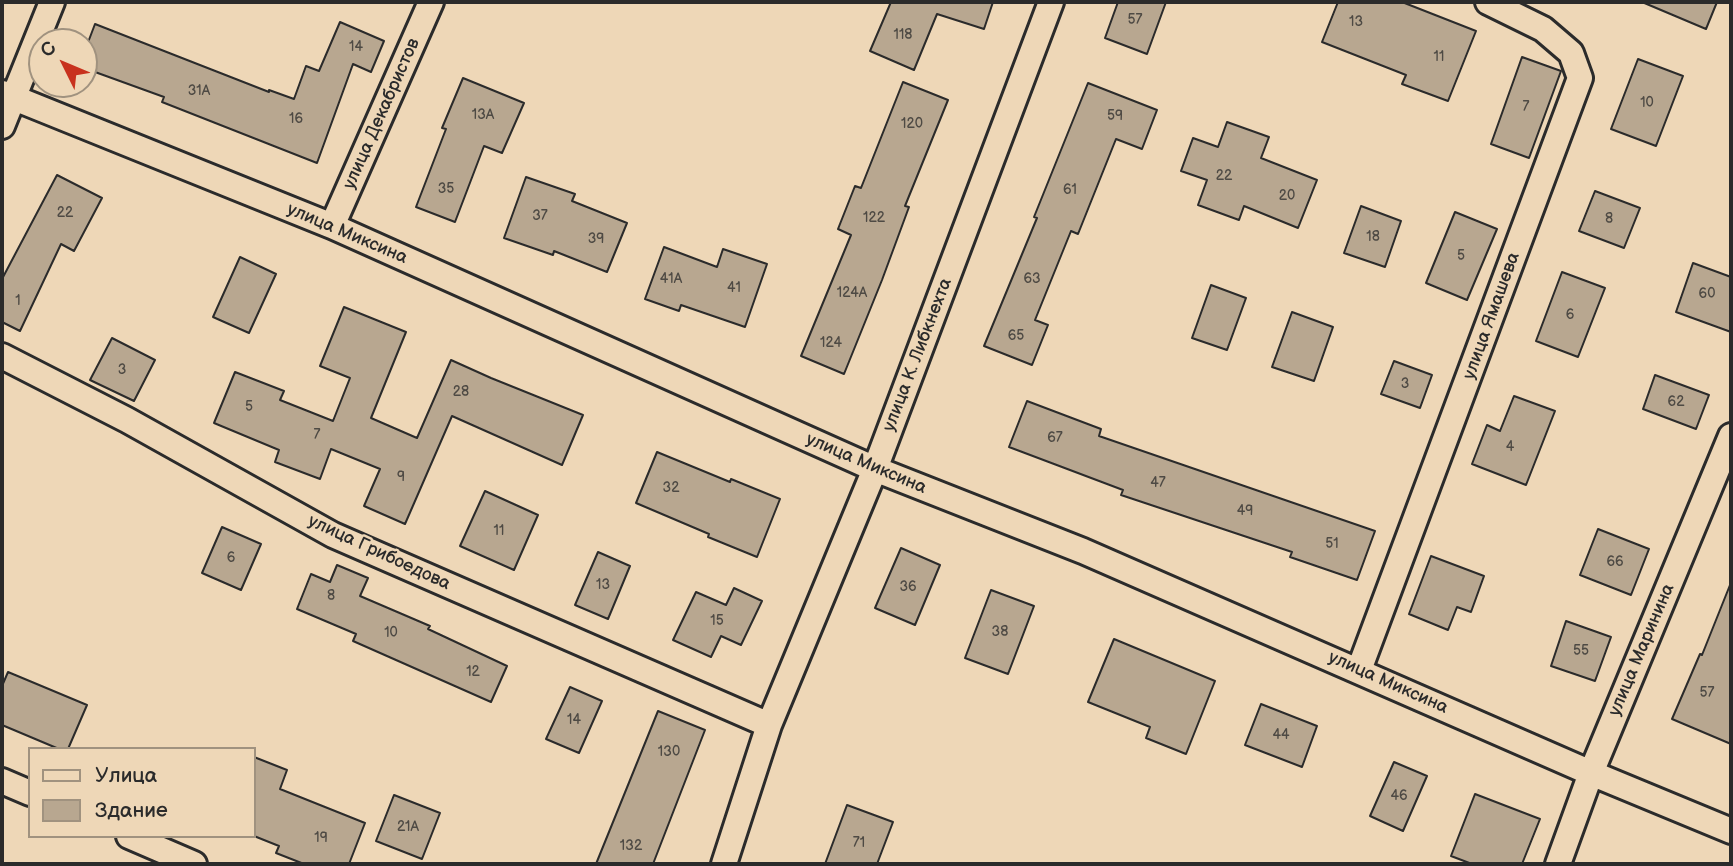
<!DOCTYPE html>
<meta charset="utf-8">
<style>
body{margin:0}
#map{position:relative;width:1733px;height:866px;overflow:hidden;background:#eed7b7;font-family:"Balsamiq Sans",sans-serif}
canvas{display:block}
.frame{position:absolute;inset:0;border:4px solid #2b2b2b;pointer-events:none}
.legend{position:absolute;left:28px;top:747px;width:228px;height:91px;box-sizing:border-box;background:#eed7b7;border:2px solid #a0927f;margin:0;padding:9px 12px;list-style:none;font-size:21px;color:#2b2b2b}
.legend li{display:flex;align-items:center;gap:14px;height:35px}
.legend b{width:35px;border:2px solid #a0927f}
.north{position:absolute;left:28px;top:28px;width:70px;height:70px;box-sizing:border-box;background:#eed7b7;border:2px solid #a0927f;border-radius:50%;rotate:313deg;font-size:19px;font-weight:700;line-height:28px;text-align:center;color:#2b2b2b}
.north::after{content:'';display:block;margin:auto;width:24px;height:32px;background:#c8321e;clip-path:polygon(50% 0,100% 100%,50% 72%,0 100%)}
</style>
<div id="map">
<canvas width="1733" height="866"></canvas>
<div class="frame"></div>
<ul class="legend">
<li><b style="height:9px;background:#eed7b7"></b>Улица</li>
<li><b style="height:19px;background:#b8a790"></b>Здание</li>
</ul>
<div class="north">С</div>
</div>
<script>
const context = document.querySelector('canvas').getContext('2d');
context.lineJoin = 'round';
function fillPath(path, color) { context.fillStyle = color; context.fill(path, 'evenodd'); }
function stroke(path, color, width, dash) { context.strokeStyle = color; context.lineWidth = width; context.lineCap = dash ? 'butt' : 'round'; context.setLineDash(dash || []); context.stroke(path); }
function drawText(font, color, halo, rows, align = 'center') {
  context.font = font + ' "Balsamiq Sans",sans-serif'; context.lineWidth = 5; context.setLineDash([]); context.textBaseline = 'middle'; context.strokeStyle = halo; context.fillStyle = color; for (const [text, x, y, turn = 0] of rows) {
    context.save(); context.translate(x, y); context.rotate((+turn || 0) * Math.PI / 180); context.textAlign = isNaN(turn) ? turn : align; if (halo) context.strokeText(text, 0, 0); context.fillText(text, 0, 0); context.restore();
  }
}
const building = new Path2D(`
 M891,2H993L984,29L937,14L914,70L870,51Z
 M1118,2H1166L1147,54L1105,38Z
 M1338,2H1402L1476,31L1448,101L1402,84L1406,75L1322,42Z
 M1642,2H1717L1706,29Z
 M340,22L384,41L371,72L353,64L317,163L162,102L164,97L84,68V53L95,24L269,92V90L294,99L306,66L319,71Z
 M1522,57L1561,71L1529,158L1491,144Z
 M1638,59L1683,76L1656,146L1611,129Z
 M463,78L524,103L502,153L484,146L455,222L416,207L446,129L442,128Z
 M903,82L948,100L905,206L909,207L882,280L844,374L801,356L851,235L838,229L855,186L861,188Z
 M1088,83L1157,110L1142,149L1116,139L1078,234L1071,231L1035,320L1048,325L1032,365L984,346L1037,218L1034,217Z
 M1227,122L1269,137L1261,158L1317,180L1298,228L1244,206L1239,220L1198,205L1207,180L1181,171L1193,138L1218,147Z
 M57,175L102,198L74,251L61,244L20,331L2,322V279Z
 M526,177L575,194L572,201L627,223L607,272L554,251L553,255L504,238Z
 M1595,191L1640,208L1624,248L1579,231Z
 M1361,206L1401,221L1385,267L1344,253Z
 M1455,212L1497,229L1467,300L1426,283Z
 M664,247L717,267L723,249L767,264L745,327L681,305L679,311L645,299Z
 M240,257L276,274L249,333L213,317Z
 M1693,263L1731,277V332L1676,312Z
 M1562,272L1605,288L1578,357L1536,341Z
 M1211,285L1246,298L1227,350L1192,338Z
 M344,307L406,332L371,418L417,438L451,360L491,378L583,415L562,465L452,416L405,524L364,506L380,469L331,449L320,479L275,462L279,450L214,423L235,372L284,391L280,400L333,421L350,378L320,366Z
 M1292,312L1333,327L1314,381L1272,367Z
 M112,338L155,360L134,401L90,380Z
 M1394,361L1432,375L1420,408L1381,394Z
 M1655,375L1709,395L1696,429L1643,409Z
 M1514,396L1555,411L1526,485L1472,464L1487,425L1500,431Z
 M1027,401L1101,429L1099,436L1375,531L1357,580L1290,557L1292,552L1121,495L1123,490L1009,447Z
 M657,452L730,482L731,479L780,499L757,557L708,537L709,534L636,503Z
 M485,491L538,515L514,570L460,546Z
 M222,527L261,544L241,590L202,573Z
 M1598,529L1649,549L1631,595L1580,575Z
 M901,548L940,565L915,625L875,608Z
 M598,552L630,566L608,619L575,605Z
 M1431,556L1484,576L1471,612L1457,607L1448,630L1409,614Z
 M337,565L368,578L360,596L430,626L428,629L507,666L491,702L353,641L356,634L297,609L311,574L330,582Z
 M1730,585H1731V744L1672,719L1700,654L1702,655Z
 M734,588L762,601L741,645L721,636L711,657L673,640L696,592L726,605Z
 M991,590L1034,606L1008,674L965,658Z
 M1566,621L1611,637L1595,681L1551,666Z
 M1114,639L1215,681L1186,754L1146,738L1150,727L1088,702Z
 M8,672L87,705L68,749H59L2,725V686Z
 M570,687L602,701L579,753L546,739Z
 M1261,704L1317,726L1302,767L1245,745Z
 M658,711L705,730L653,864H596Z
 M254,757L287,770L280,789L365,823L349,864H304L276,853L279,846L254,836Z
 M1394,762L1427,776L1403,831L1370,816Z
 M1475,794L1540,819L1522,864H1472L1451,856Z
 M394,795L440,813L422,859L376,841Z
 M847,805L893,822L877,864H825Z`);
const minor = new Path2D(`
 M2,93L332,226L875,469L1083,551L1591,773L1731,831
 M2,126L52,2
 M332,226L431,2
 M2,356L127,420L333,535L769,725
 M1359,670L1580,78L1571,53L1543,29L1488,2
 M2,781L30,793
 M129,836L194,864
 M724,864L769,725L875,469L1051,2
 M1558,864L1591,773L1731,436`);
const numberNames = [
 ["57",1135,20],
 ["13",1356,22],
 ["118",903,35],
 ["14",356,47],
 ["11",1439,57],
 ["31А",199,91],
 ["10",1647,103],
 ["7",1526,107],
 ["13А",483,115],
 ["59",1115,116],
 ["16",296,119],
 ["120",912,124],
 ["22",1224,176],
 ["35",446,189],
 ["61",1070,190],
 ["20",1287,196],
 ["22",65,213],
 ["37",540,216],
 ["122",874,218],
 ["8",1609,219],
 ["18",1373,237],
 ["39",596,239],
 ["5",1461,256],
 ["41А",671,279],
 ["63",1032,279],
 ["41",734,288],
 ["124А",852,293],
 ["60",1707,294],
 ["1",18,301],
 ["6",1570,315],
 ["65",1016,336],
 ["124",831,343],
 ["3",122,370],
 ["3",1405,384],
 ["28",461,392],
 ["62",1676,402],
 ["5",249,407],
 ["7",317,435],
 ["67",1055,438],
 ["4",1510,447],
 ["9",401,477],
 ["47",1158,483],
 ["32",671,488],
 ["49",1245,511],
 ["11",499,531],
 ["51",1332,544],
 ["6",231,558],
 ["66",1615,562],
 ["13",603,585],
 ["36",908,587],
 ["8",331,596],
 ["15",717,621],
 ["38",1000,632],
 ["10",391,633],
 ["55",1581,651],
 ["12",473,672],
 ["57",1707,693],
 ["14",574,720],
 ["44",1281,735],
 ["130",669,752],
 ["46",1399,796],
 ["21А",408,827],
 ["19",321,838],
 ["71",859,843],
 ["132",631,846]
];
const streetNames = [
 ["улица Декабристов",382,114,-66],
 ["улица Миксина",347,234,23],
 ["улица Ямашева",1492,316,-70],
 ["улица К. Либкнехта",918,355,-69],
 ["улица Миксина",866,464,23],
 ["улица Грибоедова",379,553,25],
 ["улица Маринина",1642,650,-67],
 ["улица Миксина",1388,683,24]
];
fillPath(building, '#b8a790');
stroke(building, '#2b2b2b', 2);
stroke(minor, '#2b2b2b', 30);
stroke(minor, '#eed7b7', 24);
drawText('14px', '#4e4a44', null, numberNames);
drawText('18px', '#2b2b2b', '#eed7b7', streetNames);
</script>
